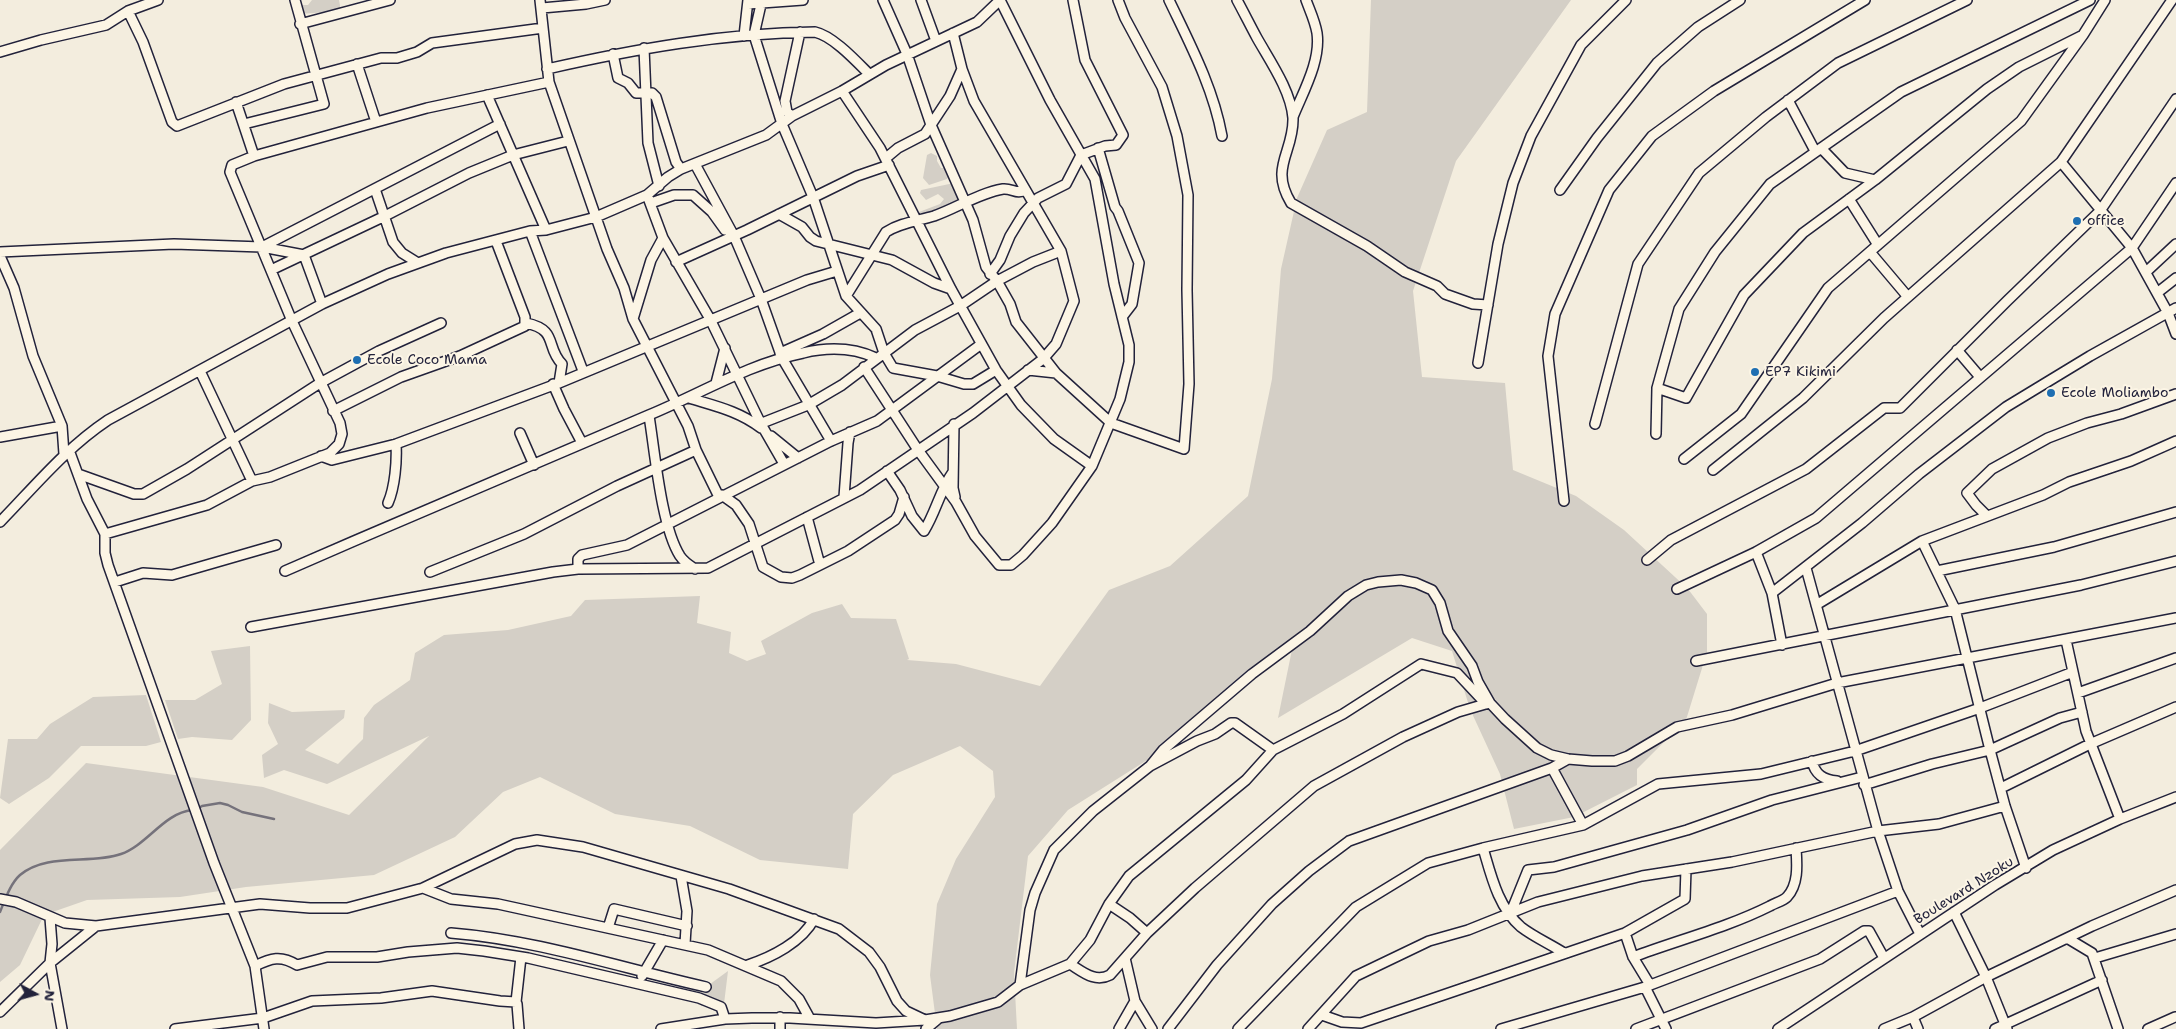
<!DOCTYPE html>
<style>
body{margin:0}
#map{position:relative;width:2176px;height:1029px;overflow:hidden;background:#f3edde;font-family:"Shantell Sans",sans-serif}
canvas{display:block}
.north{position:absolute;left:10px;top:969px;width:50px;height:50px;-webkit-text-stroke:4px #fcf5e5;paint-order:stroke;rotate:97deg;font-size:14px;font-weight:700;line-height:20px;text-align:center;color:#22223b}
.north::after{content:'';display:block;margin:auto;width:18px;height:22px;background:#22223b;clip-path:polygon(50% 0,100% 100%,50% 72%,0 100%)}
</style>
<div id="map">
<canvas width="2176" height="1029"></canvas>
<div class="north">N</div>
</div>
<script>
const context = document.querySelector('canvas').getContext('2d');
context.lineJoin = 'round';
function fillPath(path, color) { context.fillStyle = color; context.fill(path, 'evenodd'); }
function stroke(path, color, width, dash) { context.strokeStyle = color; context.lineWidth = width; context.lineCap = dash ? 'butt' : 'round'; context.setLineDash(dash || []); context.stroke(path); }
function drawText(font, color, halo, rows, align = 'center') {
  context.font = font + ' "Shantell Sans",sans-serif'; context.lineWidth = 4; context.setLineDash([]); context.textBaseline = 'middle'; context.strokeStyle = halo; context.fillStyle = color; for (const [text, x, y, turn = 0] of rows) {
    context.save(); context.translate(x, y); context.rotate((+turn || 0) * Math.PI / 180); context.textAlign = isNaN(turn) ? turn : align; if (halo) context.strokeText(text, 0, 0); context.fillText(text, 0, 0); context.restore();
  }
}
const green = new Path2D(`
 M312,0H339L341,11L300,14L297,5H308Z
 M1371,0H1571L1456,161L1413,291L1422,377L1505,383L1513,470L1576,496L1624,530L1688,589L1707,614V652L1686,720L1637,769V785L1574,817L1514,829L1500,774L1470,709L1452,651L1412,638L1278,718L1295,635L1152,757L1068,810L1028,856L1014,973L1017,1029H937L930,975L937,904L956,859L995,797L993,771L960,746L893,775L853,814L848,869L760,860L690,826L615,814L540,777L503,792L455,837L374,875L246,887L180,897L87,900L44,915L20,965L0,982V850L86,763L263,787L349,815L429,736L327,784L284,770L264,778L262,755L278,744L268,723L269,703L292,712L345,710L344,718L305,750L338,764L363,739L364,718L374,705L410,680L415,653L444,635L508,630L571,616L585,600L700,596L697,623L731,632L729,653L747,661L766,654L761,641L812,613L842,604L851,618L896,619L909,659L907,660L956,664L1040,686L1109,590L1170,566L1248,496L1272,379L1281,269L1297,198L1327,130L1367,112Z
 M931,153L937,156V161L941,168H947L950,176L947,179L929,185L923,178L927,155Z
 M954,183L961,202L920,218L919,212L940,204L944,199L938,194L926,200L920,193L921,190Z
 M250,646L251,720L232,740L192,737L178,739L165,700H195L222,684L211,651Z
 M146,695L161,742L146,746H81L49,778L9,804L0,798L8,739H37L50,724L93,697Z
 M728,971L724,1004L701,1006L706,987Z`);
const stream = new Path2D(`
 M197,809L202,806L220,803L228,805L242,812L274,819
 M0,912C5,900 10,884 20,875C47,852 90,865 121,854C147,845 164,813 192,810`);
const minor = new Path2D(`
 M540,0L549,82L607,249L624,288L633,319L688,426L696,450L719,497
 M762,0L754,35L782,124L813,197L846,296L876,329L884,353L893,368L937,376L964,384H973L996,370
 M883,0L907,54L931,125L973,220L986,267L997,281L1010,304L1016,322L1056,373L1111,423L1184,449L1189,384L1187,290L1188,195L1177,136L1162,87L1125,18L1118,0
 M921,0L936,41
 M1169,0C1190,44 1213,87 1222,136
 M1237,0C1244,13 1250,25 1257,38C1270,61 1291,91 1293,118C1294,152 1269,167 1291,203L1367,246L1405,272L1437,286L1445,294L1473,304L1488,305
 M748,4L803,0
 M542,8L586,4L605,0
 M128,11L143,42L172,122L177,126L284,84L381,58H397L417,52L432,43L543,28
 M300,24L390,0
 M744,36L748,0
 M644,48L648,143L659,186
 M0,52L41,40L106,25L128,11L158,0
 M613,54L618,78L628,83L636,93H652L656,97L676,162L681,169
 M357,64L376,122
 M547,69C635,49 724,33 815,32C833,36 856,61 869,74
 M842,91L880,148L951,289L996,370L1021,405L1054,439L1092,466
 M487,95L546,230
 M1788,100L1815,151
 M236,102L254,156
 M792,116L787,112L785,101L800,32
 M1293,117C1303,92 1321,61 1317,33C1315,21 1310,11 1306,0
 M244,124L324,104L295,0
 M1098,148L1115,207L1118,211L1139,263L1132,304L1122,317
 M1821,148L1845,173L1875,180
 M886,158L898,148L925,134L950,96L962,69
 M2061,162L2132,248L2168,313L2176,334
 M695,164L734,236L761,299L782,358L831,441
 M375,189L393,242L402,253L418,263
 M1560,190L1597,138L1657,63L1698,27L1740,0
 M647,195L663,238L710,319L761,424L784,464
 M1849,199L1878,245
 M651,203L674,195H693L712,212L725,230
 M779,214L802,227L810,237L816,241L892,260L934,283L951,289
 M530,231L583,371
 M262,247L500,124
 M0,252L174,244L262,247L304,255L322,304
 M1870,252L1908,297
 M0,256L14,288L33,356L62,426L64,454
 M676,262L747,230L857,176L889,165
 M271,270L385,216L469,173L513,155L568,141
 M2146,272L2176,244
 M990,274L1000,260L1010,236L1024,213L1038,198L1066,184L1081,155L1105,146L1116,145L1123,135L1085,60L1073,0
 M2157,293L2176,278
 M846,296L886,232C900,223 917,221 934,216C957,208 979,193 1003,189C1012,188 1017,195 1025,190
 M633,319L651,260L663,238
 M526,323C559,330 545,347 562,364L559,383
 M1957,350L1980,377
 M780,353L823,334L860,313
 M1478,363L1498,244L1513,183L1531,136L1581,45L1626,0
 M864,367L918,450L956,502L975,536L999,565H1011L1023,555L1052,523L1092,466L1120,399L1129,362V345L1114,284L1095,179L1050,100L1000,0
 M1028,370L1056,373
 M200,371L252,481
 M716,383L725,348
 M553,384L564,409L582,443
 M1657,388L1686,398L1744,295L1803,233L1875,180L1987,89L2019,67L2081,36
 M689,398C715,406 739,411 761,428
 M333,411L401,377L460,356L525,326V317L496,241
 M649,416C655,452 661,526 680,556C684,562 689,565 695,569
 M954,424L953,488L955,497
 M1595,424L1638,264L1699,173L1766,117L1838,63L1967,0
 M757,425L808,405L842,385L915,330L960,306L997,281L1033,262L1061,251
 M520,433L534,465
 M1656,434L1657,388L1679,309L1715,252L1770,184L1901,92L2090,0
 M771,436L798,458
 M0,437L62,426
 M69,450L87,499L105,534V553L108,565L214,863L255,966L264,1029
 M321,456L332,460L396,444L559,383L807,280L837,271
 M1684,459L1741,414L1828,288L2021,121L2083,35L2105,0
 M1713,470L1803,398L1884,318L2061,162L2172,0
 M887,471L900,490L912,516L924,531C936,512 940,490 953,472
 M78,474L134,494H143L187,469L320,383L379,351L441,323
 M722,495L736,505L749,524L763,567L781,577L792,578L800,575L848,551L895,520L899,514L904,497
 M844,497L848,443L850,432
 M1564,501L1548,356L1555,314L1609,190L1652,136L1714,91L1865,0
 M388,503C395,487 397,461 396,444
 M1987,516L1976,505L1967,493L1992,469L2048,438L2087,423L2121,414L2176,394
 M807,517L820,565
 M0,522C35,486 66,448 108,420L322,304L388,274L446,253L530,231L546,230L596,217L647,195L668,177L681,169L766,135L792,116L842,91L886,65L977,22L1000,0
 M105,534L207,505L252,481L270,477L330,453L339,444L342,434L340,423L292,321L230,172L232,165L254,156L427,108L549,82
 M1922,541L1955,609L1990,750L2005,806L2026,868
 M1756,552L1772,593L1782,645
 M1647,560L1671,540L1806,469L1884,408H1900L2007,301L2100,211L2176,99
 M1806,568L1878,831L1898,891L1920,934
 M578,569V559L582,555L627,545L831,441L877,421L980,345
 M285,571C406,518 528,467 649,415C700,394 748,364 803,353C828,347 852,347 876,358
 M1937,571L2054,547L2176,512
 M430,572L524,534L617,486L696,450
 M115,582L143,573L172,575L276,545
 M1677,589L1756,552L1816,518L2132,248L2176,183
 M1772,593L1862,523L1919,474L2006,407L2090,356L2176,308
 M1816,605L1922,541L2043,495L2069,482L2131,461L2176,441
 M251,627L553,572L578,569L708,568L860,490L973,413L1043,359L1056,344L1074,301L1061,251L974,101L962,69L953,33
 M2066,640L2086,731L2120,819
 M1696,661L2081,585L2176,561
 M2078,693L2176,658
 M1812,761C1815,774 1823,780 1837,781
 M1150,766L1163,750L1252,674L1310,631L1348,596L1366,585L1378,582L1401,580L1416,583L1432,590L1440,603L1448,631L1472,666L1478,682L1490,703L1505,719L1537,748L1551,755L1568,759L1592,761H1615L1628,756L1677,727L1732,715L1837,683L2176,618
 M1552,768L1583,825
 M1864,785L1932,764L1990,750L2060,718L2082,712
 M2001,788L2090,744L2176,707
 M1483,848C1491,875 1498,907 1521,927C1534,937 1550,944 1564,953
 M681,876L687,911L685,944
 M423,888L451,899L498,904L708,950L781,981L799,999L810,1019
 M0,899L16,902L65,923L96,926
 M1109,904L1130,918L1147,933
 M1511,912L1528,870L1554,867L1687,830L1772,800L1862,777
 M1954,912L1986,977L2007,1029
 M50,918L52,944L50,963L62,1029
 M608,928L614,909L687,926
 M451,933C538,940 621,968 706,987
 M1625,933L1633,957L1650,985
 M2067,938L2092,953L2118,1029
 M1633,957C1678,940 1726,928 1770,906C1775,903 1783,901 1787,897C1799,884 1797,864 1796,848
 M1125,958L1135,1001L1152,1029
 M2095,958L2176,934
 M1070,964C1083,972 1095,983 1110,975L1147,933L1195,888L1314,786L1403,737L1458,712L1489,703
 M748,965C772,957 802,942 814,919
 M255,966C271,958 281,955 297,965L327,957H377L408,952L457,948L484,951L528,958L699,998L721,1007L725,1019
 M642,976L663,940
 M1020,985L1030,910L1035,893L1054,850L1093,811L1150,766L1197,741L1215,734L1231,723H1235L1273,750
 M1645,987L1666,1029
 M0,1012L50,963L96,926L260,904L310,908H347L423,888L515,844L537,840L583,847L729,889L839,929L869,952L880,967L897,1001L906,1011L925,1020
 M1322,1015L1342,1022L1361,1023L1625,933L1685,899L1686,869
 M1913,1017L1918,1029
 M175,1029L263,1018L312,1001L381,998L432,991L500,1001L516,1002
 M519,1029L517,1004L516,1002L521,957
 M661,1029L725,1019L752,1018H790L876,1023L925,1020L950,1016L998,1002L1020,985L1070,964L1090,940L1109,904L1129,876L1246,780L1273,750L1343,714L1421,664L1457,673L1486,704
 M780,1029V1017
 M926,1029L939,1018
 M1119,1029L1135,1001
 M1168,1029L1217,965L1272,904L1309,871L1349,841L1552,768L1568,759
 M1238,1029L1356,907L1428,863L1483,848L1583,825L1658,784L1761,774L1855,751L1980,708L2073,672
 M1308,1029L1356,976L1429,941L1468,930L1538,902L1642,876L1732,862L1878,831L1939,824L2005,806
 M1501,1029L1645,987L1898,891
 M1636,1029L1820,959L1864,931H1869L1884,958
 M1778,1029L1995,885L2053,850L2120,819L2176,797
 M1884,1029L1913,1017L1986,977L2092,926L2176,890
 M1995,1029L2102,980
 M2148,1029L2175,1017`);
const markers = [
 [2077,221,5,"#1f6fb2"],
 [357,360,5,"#1f6fb2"],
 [1755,372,5,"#1f6fb2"],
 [2051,393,5,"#1f6fb2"]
];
const poiNames = [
 ["office",2087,221],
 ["Ecole Coco Mama",367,360],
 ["EP7 Kikimi",1765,372],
 ["Ecole Moliambo",2061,393]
];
const streetNames = [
 ["Boulevard Nzoku",1964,891,-32]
];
fillPath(green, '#d4cfc6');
stroke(stream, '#75727b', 2.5);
stroke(minor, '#22223b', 12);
stroke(minor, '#fcf5e5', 9);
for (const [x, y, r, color] of markers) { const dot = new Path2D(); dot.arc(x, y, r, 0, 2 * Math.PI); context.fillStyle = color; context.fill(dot); stroke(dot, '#fcf5e5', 2); }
drawText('14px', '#22223b', '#fcf5e5', poiNames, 'left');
drawText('14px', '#22223b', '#fcf5e5', streetNames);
</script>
